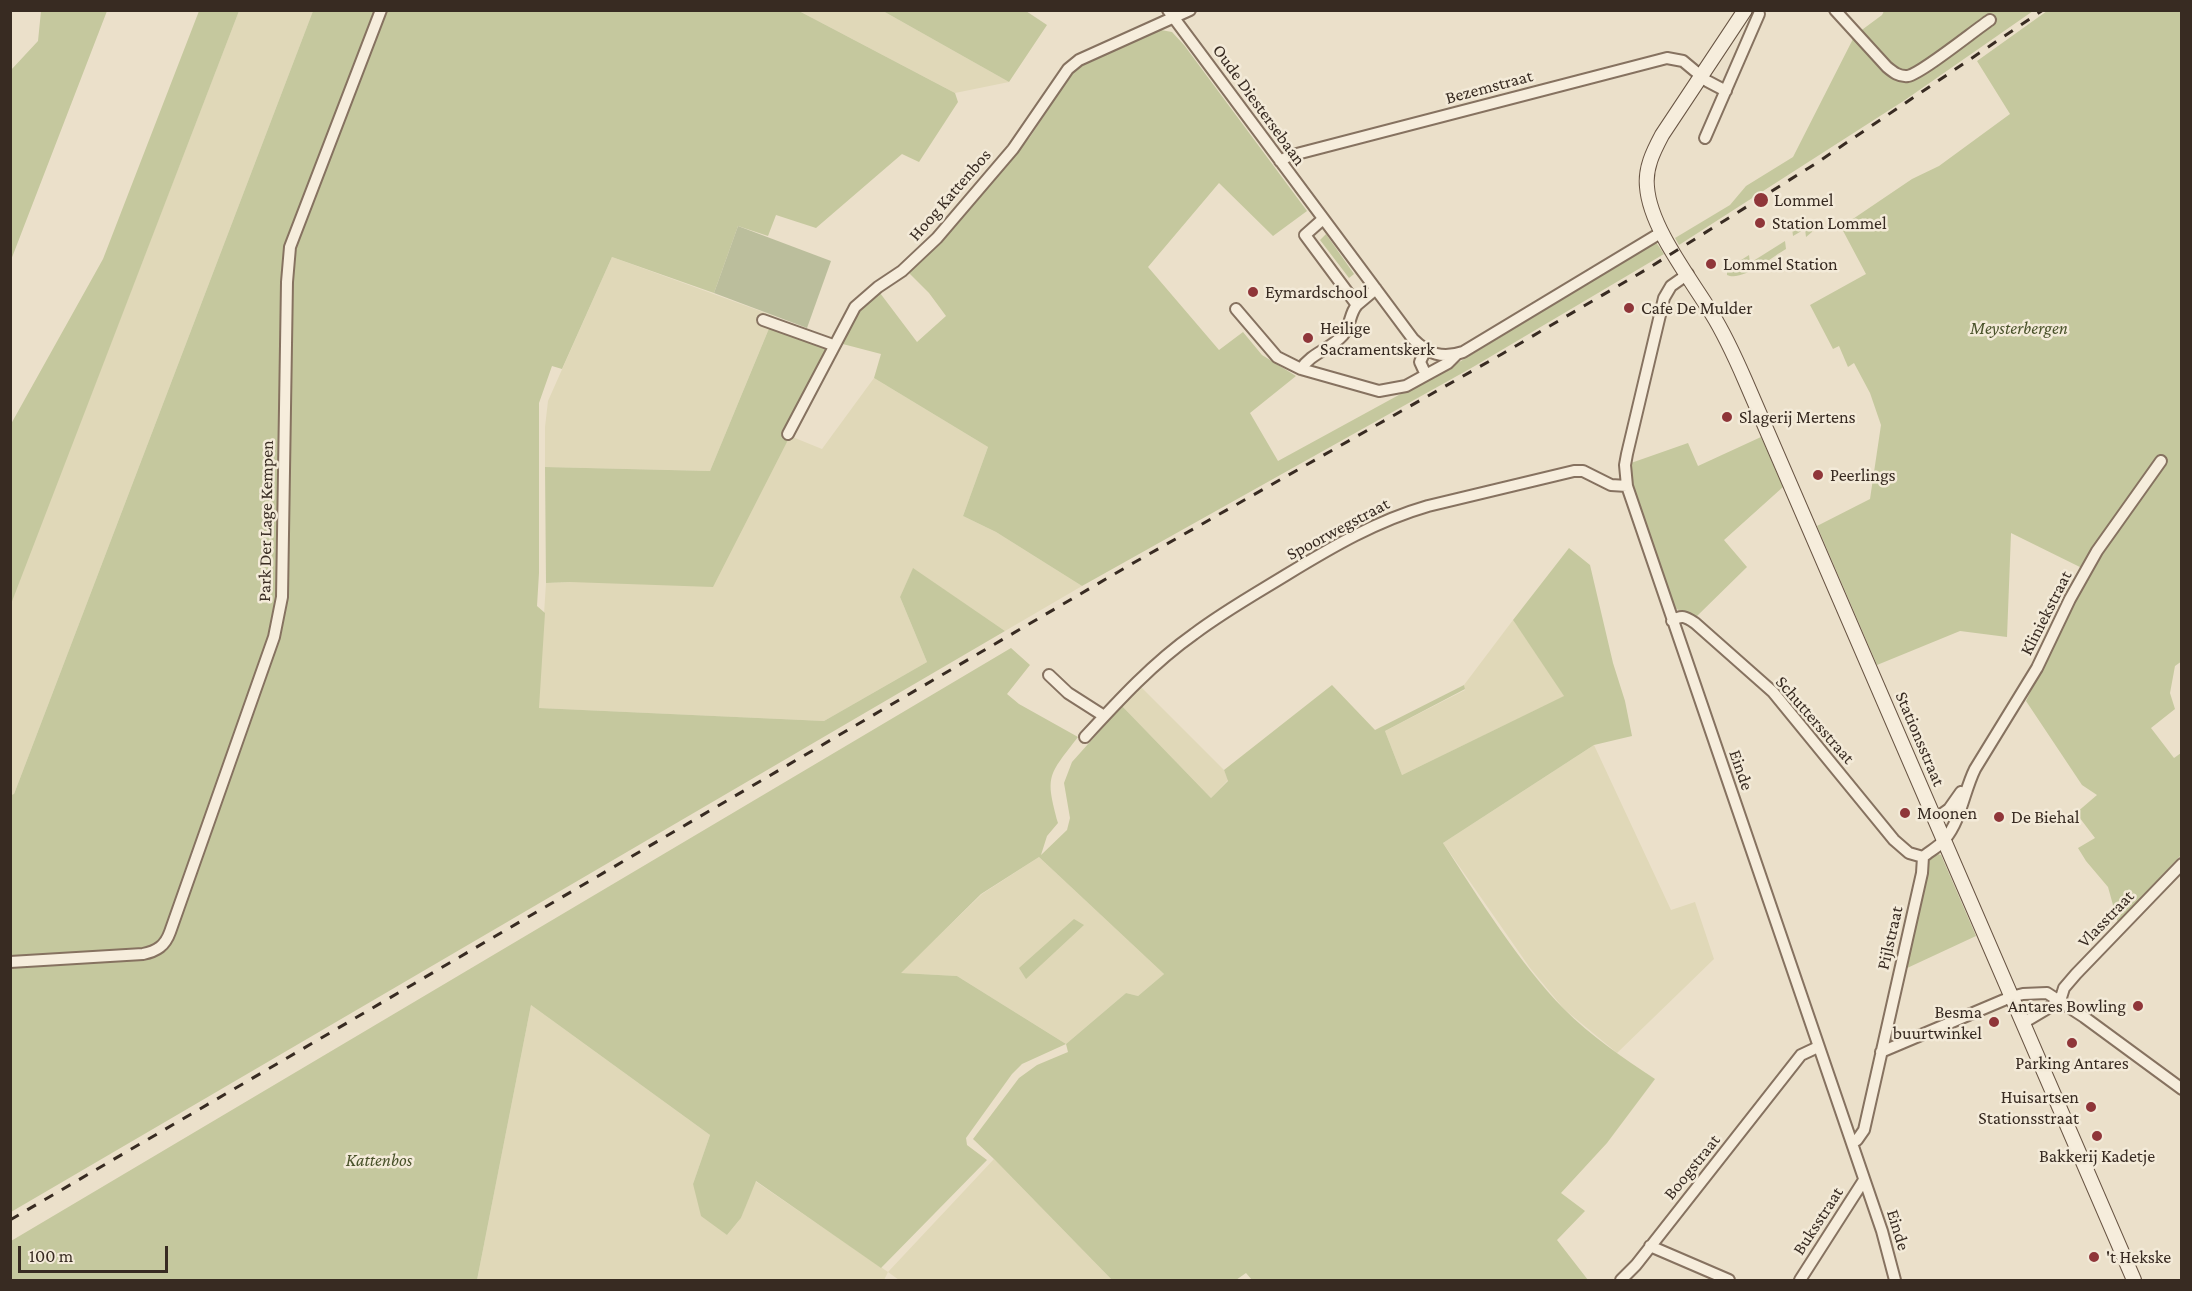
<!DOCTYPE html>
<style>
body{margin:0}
#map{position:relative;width:2192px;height:1291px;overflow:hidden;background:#ebe0ca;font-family:"Crimson Pro",serif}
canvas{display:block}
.frame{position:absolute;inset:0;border:12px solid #382b22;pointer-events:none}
.scale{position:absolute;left:18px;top:1246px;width:150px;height:27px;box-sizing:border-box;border:3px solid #382b22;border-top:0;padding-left:8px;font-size:18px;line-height:21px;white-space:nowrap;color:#382b22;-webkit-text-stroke:4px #f3ead8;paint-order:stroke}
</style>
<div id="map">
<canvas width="2192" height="1291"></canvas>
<div class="frame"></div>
<div class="scale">100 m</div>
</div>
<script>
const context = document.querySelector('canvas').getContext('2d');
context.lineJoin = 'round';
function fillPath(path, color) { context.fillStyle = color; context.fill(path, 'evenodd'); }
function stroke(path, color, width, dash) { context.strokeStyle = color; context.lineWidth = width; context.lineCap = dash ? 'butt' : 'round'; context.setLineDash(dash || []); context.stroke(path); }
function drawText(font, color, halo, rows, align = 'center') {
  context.font = font + ' "Crimson Pro",serif'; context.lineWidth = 5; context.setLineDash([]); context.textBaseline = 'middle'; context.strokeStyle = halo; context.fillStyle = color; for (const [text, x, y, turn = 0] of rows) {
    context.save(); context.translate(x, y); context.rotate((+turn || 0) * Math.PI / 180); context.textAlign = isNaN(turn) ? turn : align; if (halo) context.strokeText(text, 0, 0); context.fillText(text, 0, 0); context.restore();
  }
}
const farmland = new Path2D(`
 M239,11H313L14,794L11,795L10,604Z
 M799,11H883L1009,82L955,93Z
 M612,257L774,316L710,471L545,467V427L548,401Z
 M874,378L988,447L963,516L996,532L1082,586L1005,631L913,569L900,597L927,662L824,721L538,708L546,583L570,582L790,436L822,449Z
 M1513,620L1565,696L1402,775L1385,731L1465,690L1464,685Z
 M1141,687L1224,770L1228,780L1211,798L1122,706Z
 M1594,745L1671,910L1695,902L1714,959L1617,1053L1564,1009L1530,968L1443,843Z
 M1039,857L1164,974L1138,996L1126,993L1066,1044L957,976L900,973L982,894Z
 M531,1005L710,1135L693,1184L727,1235L741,1218L755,1181L888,1272L994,1159L1112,1280H899L888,1272L884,1280H477Z`);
const green = new Path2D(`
 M41,11H107L11,260V70L38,41Z
 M199,11H239L11,604V424L103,259Z
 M313,11H799L955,93L958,102L919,162L902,154L816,228L776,215L768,236L738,226L714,293L612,257L562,369L552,366L539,403V573L537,606L545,613L539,708L824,721L927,662L900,597L913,568L1005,631L11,1212V795L14,794Z
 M883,11H1026L1047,25L1009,82Z
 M1884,11H2033L1905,100L1679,245L1675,238L1730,205L1746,186L1793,157L1855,35L1882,15Z
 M2047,11H2181L2182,661L2175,666L2170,693L2175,709L2151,728L2174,758L2181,753V855L2118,923L2108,887L2086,861L2078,848L2095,838L2076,813L2097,795L2082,785L2026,701L2090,572L2011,533L2007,637L1960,631L1877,665L1817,526L1870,499L1881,425L1870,393L1854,363L1848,367L1839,346L1833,349L1810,305L1866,274L1841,227L1912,179L1939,166L2010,114L1977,61Z
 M1161,30L1172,32L1184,45L1307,211L1273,236L1219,183L1148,267L1219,350L1243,332L1262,355L1296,376L1250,413L1278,461L1461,361L1656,242L1664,254L1473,367L1082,586L996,532L963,516L988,447L874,378L881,354L839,343L857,311L880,293L917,342L946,316L929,293L909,273L941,243L1030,137L1072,73L1082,65Z
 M1806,220L1813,224L1812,232L1806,237L1805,229L1793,236L1792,228Z
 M1326,234L1354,274L1349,278L1320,240Z
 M1785,241L1786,249C1772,257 1742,282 1727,275V269L1749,255L1750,263Z
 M770,326L823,347L827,352L790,436L713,587L570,582L546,583L545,467L710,471Z
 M1761,437L1783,487L1724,540L1747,567L1696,617L1674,608L1632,489L1631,463L1688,443L1698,466Z
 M1569,548L1590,565L1613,663L1625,701L1632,736L1594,745L1443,843C1478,897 1519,963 1564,1009C1591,1036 1623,1058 1655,1079L1607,1143L1561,1193L1585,1211L1557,1240L1588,1280H1252L1246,1273L1236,1280H1112L994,1159L973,1139L1019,1078L1037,1065L1068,1052L1066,1044L1022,1064L1012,1074L966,1138L967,1145L987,1160L881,1268L756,1181L741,1218L727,1235L701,1216L693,1184L710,1135L531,1005L477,1280H11V1241L1011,648L1030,665L1007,694L1019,704L1078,737C1048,776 1045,775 1058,823L1047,836L1041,855L1067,830L1070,818L1064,783L1072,762L1122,706L1211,798L1228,781L1224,770L1332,685L1375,730L1464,685L1465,689L1385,731L1402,775L1564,696L1513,620ZM1039,857L1164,974L1138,996L1126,993L1066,1044L957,976L901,973L981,894Z
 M1938,854L1941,855L1976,936L1905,969L1929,862L1933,855Z
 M1074,919L1084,925L1026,979L1019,968Z`);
const cemetery = new Path2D(`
 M738,226L831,261L807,328L714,293Z`);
const street = new Path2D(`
 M1168,10L1413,339C1428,354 1442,359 1463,352L1662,232
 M1835,10L1887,67C1893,72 1899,77 1908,76C1922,73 1975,30 1990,20
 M1705,138L1759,14
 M1280,161L1289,156L1667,58L1683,61L1707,81L1726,91
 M1323,219L1305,235L1357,305L1376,289
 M1688,274L1671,286L1664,298L1627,454L1625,465L1627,486L1882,1231L1895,1280
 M1236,309L1277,357L1301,369L1379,391L1406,386L1426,375L1420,362L1425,351
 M763,320L833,345
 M1301,369C1311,353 1331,349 1343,335C1351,326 1349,314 1357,305
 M1426,375L1448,363L1457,354
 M788,434L855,307L878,287L902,271L937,238L1013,149L1068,69L1079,60L1190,10
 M1672,621C1682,614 1686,617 1695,623L1773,692L1894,840L1909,853L1923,857
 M1049,675L1068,693L1104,716
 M1085,737C1119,700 1153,663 1194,634C1223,612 1255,594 1286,575C1332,547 1376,521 1428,506L1574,471H1583L1611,485L1627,486
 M1935,819L1949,809L1961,792
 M10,962L143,954C157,951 165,946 170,932L274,637L282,597L287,282L290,247L381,10
 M2060,1001L2064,988L2076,974L2182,864
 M2023,1023L2060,1001
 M1881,1052L2011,997L2023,994L2047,993L2084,1017L2182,1089
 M1852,1143L1857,1140L1864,1130L1922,873L1923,857C1930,851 1940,846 1945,839C1961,820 1964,791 1975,769L2037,668L2070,599L2097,551L2161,461
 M1650,1246L1729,1280
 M1621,1280L1636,1265L1801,1055L1818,1047
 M1800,1280L1864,1180`);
const secondary = new Path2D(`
 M1745,10L1662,135C1653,152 1645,168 1647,187C1650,228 1691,279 1712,314C1725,335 1735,357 1745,380L2134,1280`);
const rail = new Path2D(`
 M10,1220L1135,562L1502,354L1647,269L1815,164L2043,10`);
const markers = [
 [1761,200,8,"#8f3639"],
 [1760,223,6,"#8f3639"],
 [1711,264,6,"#8f3639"],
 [1253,292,6,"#8f3639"],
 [1629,308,6,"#8f3639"],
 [1308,338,6,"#8f3639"],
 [1727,417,6,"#8f3639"],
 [1818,475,6,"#8f3639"],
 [1905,813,6,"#8f3639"],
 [1999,817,6,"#8f3639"],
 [2138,1006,6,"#8f3639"],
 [1994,1022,6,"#8f3639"],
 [2072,1043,6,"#8f3639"],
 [2091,1107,6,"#8f3639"],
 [2097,1136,6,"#8f3639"],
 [2094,1257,6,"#8f3639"]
];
const streetNames = [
 ["Bezemstraat",1489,87,-15],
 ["Oude Diestersebaan",1259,105,54],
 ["Hoog Kattenbos",950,195,-49],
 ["Park Der Lage Kempen",266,521,-89],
 ["Spoorwegstraat",1338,529,-28],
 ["Kliniekstraat",2046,613,-63],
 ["Schuttersstraat",1815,720,49],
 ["Stationsstraat",1920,739,67],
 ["Einde",1741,770,71],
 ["Vlasstraat",2106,919,-46],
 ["Pijlstraat",1890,938,-77],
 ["Boogstraat",1692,1167,-51],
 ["Buksstraat",1818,1221,-57],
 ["Einde",1898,1230,73]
];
const poiNames = [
 ["Lommel",1774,200],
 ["Station Lommel",1772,223],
 ["Lommel Station",1723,264],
 ["Eymardschool",1265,292],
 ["Cafe De Mulder",1641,308],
 ["Heilige",1320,328],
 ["Sacramentskerk",1320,349],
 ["Slagerij Mertens",1739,417],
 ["Peerlings",1830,475],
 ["Moonen",1917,813],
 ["De Biehal",2011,817],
 ["Antares Bowling",2126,1006,"right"],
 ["Besma",1982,1012,"right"],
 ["buurtwinkel",1982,1033,"right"],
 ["Parking Antares",2072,1063,"center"],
 ["Huisartsen",2079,1097,"right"],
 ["Stationsstraat",2079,1118,"right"],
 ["Bakkerij Kadetje",2097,1156,"center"],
 ["'t Hekske",2106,1257]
];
const parkNames = [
 ["Meysterbergen",2019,328],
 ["Kattenbos",379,1160]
];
fillPath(farmland, '#e0d8b8');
fillPath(green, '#c5c89e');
fillPath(cemetery, '#bbbe9c');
stroke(street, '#867260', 14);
stroke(secondary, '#685443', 16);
stroke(street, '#f6eddc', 10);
stroke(secondary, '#f6eddc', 14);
stroke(rail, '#382b22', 3, [10, 10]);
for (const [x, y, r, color] of markers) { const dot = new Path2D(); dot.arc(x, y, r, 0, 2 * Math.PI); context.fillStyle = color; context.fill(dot); stroke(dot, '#f3ead8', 2); }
drawText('18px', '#382b22', '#f3ead8', streetNames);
drawText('18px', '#382b22', '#f3ead8', poiNames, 'left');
drawText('italic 18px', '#49522a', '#f3ead8', parkNames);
</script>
